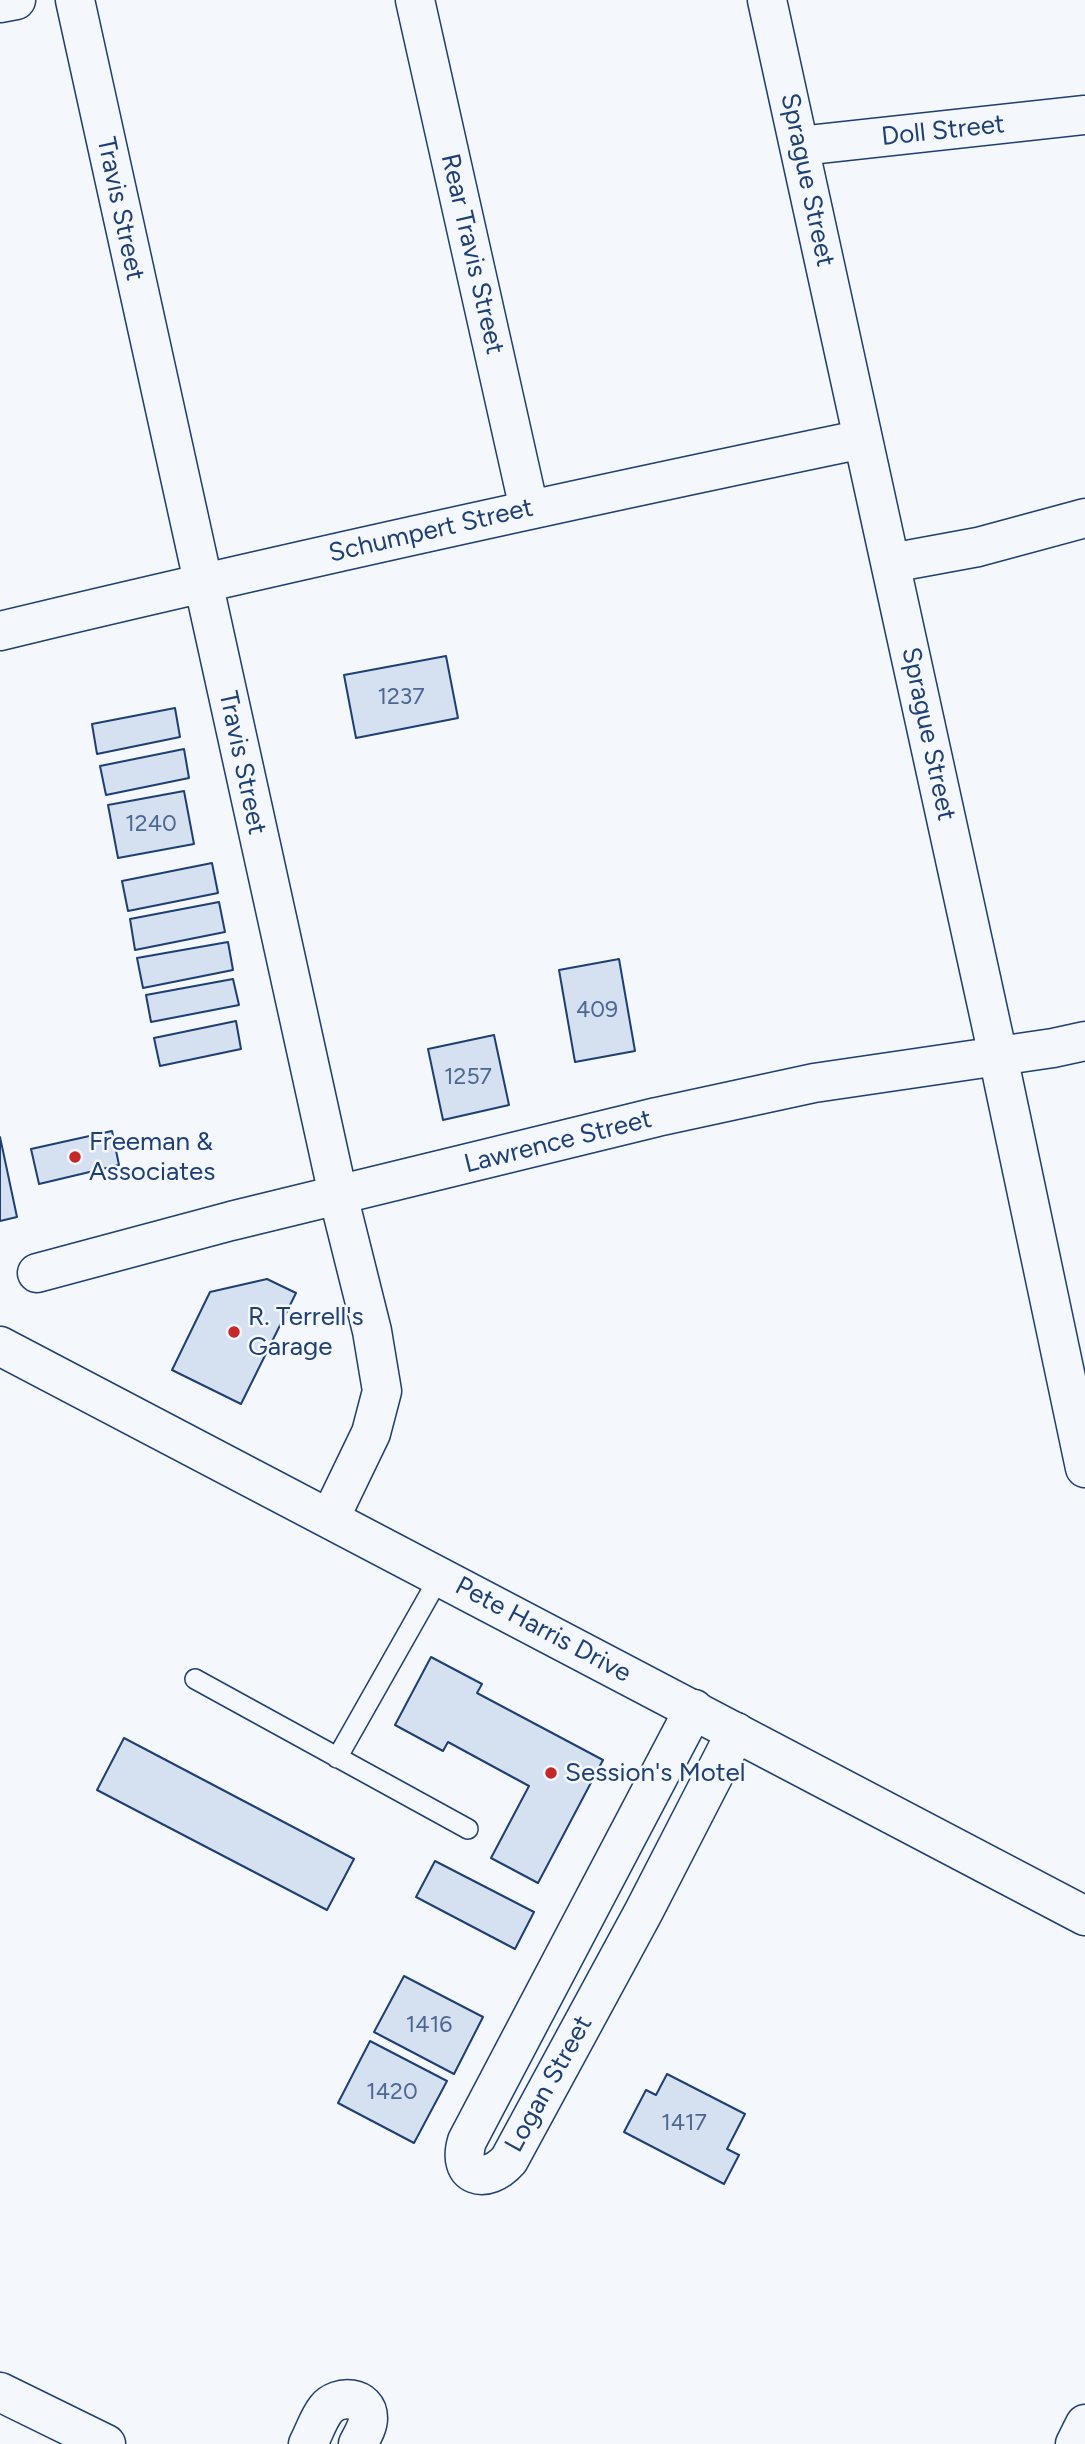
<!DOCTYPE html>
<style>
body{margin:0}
canvas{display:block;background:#f4f7fb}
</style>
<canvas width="1085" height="2444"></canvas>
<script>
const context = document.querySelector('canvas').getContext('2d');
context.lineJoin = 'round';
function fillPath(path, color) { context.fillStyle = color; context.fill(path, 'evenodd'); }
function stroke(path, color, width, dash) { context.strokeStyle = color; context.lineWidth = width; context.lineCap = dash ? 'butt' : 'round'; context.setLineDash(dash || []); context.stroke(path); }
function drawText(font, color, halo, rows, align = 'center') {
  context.font = font + ' Figtree,sans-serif'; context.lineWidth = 5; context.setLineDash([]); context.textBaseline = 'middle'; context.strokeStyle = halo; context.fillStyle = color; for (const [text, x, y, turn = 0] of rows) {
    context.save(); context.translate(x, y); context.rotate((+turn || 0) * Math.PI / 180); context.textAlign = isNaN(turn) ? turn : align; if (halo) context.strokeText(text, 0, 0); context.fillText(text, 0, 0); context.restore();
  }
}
const building = new Path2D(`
 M446,656L458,718L356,738L344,675Z
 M175,708L180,737L97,754L92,724Z
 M184,749L189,778L106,795L100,766Z
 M184,791L194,844L118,858L108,805Z
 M212,863L218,893L128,911L122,881Z
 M219,902L225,932L135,950L130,919Z
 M228,942L233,970L143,988L137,958Z
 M619,959L635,1051L575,1062L559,970Z
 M233,979L239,1005L151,1022L146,995Z
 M236,1021L241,1049L160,1066L154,1038Z
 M494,1035L509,1105L443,1120L428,1049Z
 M112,1131L119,1165L39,1184L31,1149Z
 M0,1137L17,1217L0,1221Z
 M267,1279L296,1293L241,1404L172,1370L210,1292Z
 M431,1657L482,1684L477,1693L603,1760L538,1883L491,1858L529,1786L448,1742L443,1751L395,1725Z
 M124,1738L354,1859L327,1910L97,1790Z
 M435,1861L534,1912L515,1949L416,1897Z
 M404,1976L483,2017L454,2074L374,2032Z
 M370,2041L447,2081L414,2143L338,2103Z
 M667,2074L745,2114L727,2149L739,2155L724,2184L624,2132L646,2090L656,2095Z`);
const lane = new Path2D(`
 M195,1679L468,1829
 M337,1758L440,1576`);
const street = new Path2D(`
 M75,0L338,1195L372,1331L382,1391L371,1433L330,1518
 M415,0L529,509
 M767,0L998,1056L1085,1468
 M0,3L16,0
 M800,146L1085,115
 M891,563L978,547L1085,518
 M0,631C287,562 575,499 863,439
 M37,1273L231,1221L657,1117L814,1083L1053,1048L1085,1041
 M694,1709L467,2141C456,2177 486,2186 509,2160L644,1911L736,1732
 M0,2392L106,2444
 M308,2444C314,2433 318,2419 326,2409C338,2394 368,2396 368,2418C368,2427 362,2436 358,2444
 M1075,2444L1085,2424`);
const secondary = new Path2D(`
 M0,1346L1085,1916`);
const markers = [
 [75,1157,7,"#c62828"],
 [234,1332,7,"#c62828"],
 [551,1773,7,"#c62828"]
];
const numberNames = [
 ["1237",401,697],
 ["1240",151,824],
 ["409",597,1010],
 ["1257",468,1077],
 ["1416",429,2025],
 ["1420",392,2092],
 ["1417",684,2123]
];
const streetNames = [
 ["Doll Street",943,131,-6],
 ["Sprague Street",807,180,78],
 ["Travis Street",120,209,78],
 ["Rear Travis Street",472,254,77],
 ["Schumpert Street",431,531,-13],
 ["Sprague Street",928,734,78],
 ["Travis Street",242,763,78],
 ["Lawrence Street",558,1142,-14],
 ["Pete Harris Drive",543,1630,28],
 ["Logan Street",549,2084,-61]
];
const poiNames = [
 ["Freeman &",89,1142],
 ["Associates",89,1172],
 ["R. Terrell's",248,1317],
 ["Garage",248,1347],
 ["Session's Motel",565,1773]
];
fillPath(building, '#d5e0f0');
stroke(building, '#1d3f73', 2);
stroke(lane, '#1d3f73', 22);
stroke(street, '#1d3f73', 41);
stroke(secondary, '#1d3f73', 41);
stroke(lane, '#f4f7fb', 19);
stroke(street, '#f4f7fb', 38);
stroke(secondary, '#f4f7fb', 38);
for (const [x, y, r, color] of markers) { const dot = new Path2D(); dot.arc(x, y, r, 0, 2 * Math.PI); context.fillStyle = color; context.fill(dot); stroke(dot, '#f4f7fb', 2.5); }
drawText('23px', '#4b6792', null, numberNames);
drawText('26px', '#1d3f73', '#f4f7fb', streetNames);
drawText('26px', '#1d3f73', '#f4f7fb', poiNames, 'left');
</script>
